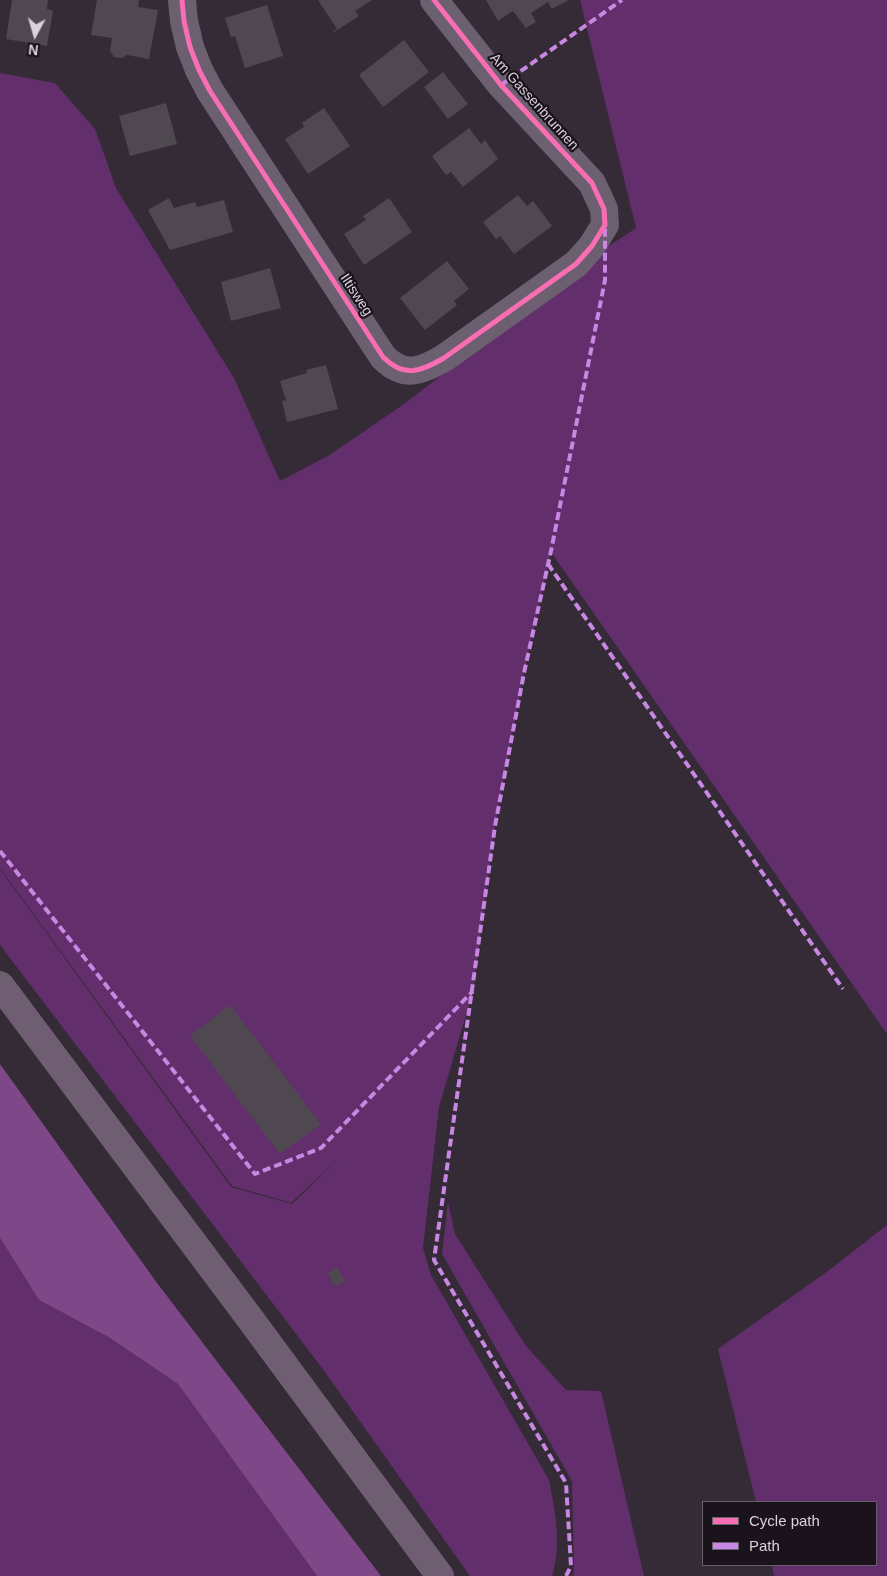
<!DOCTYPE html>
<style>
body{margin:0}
#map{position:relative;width:887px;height:1576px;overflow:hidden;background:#342b36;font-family:Helvetica,sans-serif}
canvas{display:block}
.legend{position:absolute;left:702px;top:1501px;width:175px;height:65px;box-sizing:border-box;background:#1a131b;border:1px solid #675f69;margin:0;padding:6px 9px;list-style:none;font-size:15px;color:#dbd0dd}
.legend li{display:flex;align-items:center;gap:10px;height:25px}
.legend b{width:25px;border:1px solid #675f69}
.north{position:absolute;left:10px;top:10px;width:50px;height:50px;-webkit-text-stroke:4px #1a131b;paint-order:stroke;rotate:186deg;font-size:14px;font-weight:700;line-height:20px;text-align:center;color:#dbd0dd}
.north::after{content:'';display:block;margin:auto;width:18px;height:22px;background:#dbd0dd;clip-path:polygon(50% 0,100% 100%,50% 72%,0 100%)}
</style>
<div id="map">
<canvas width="887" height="1576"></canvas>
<ul class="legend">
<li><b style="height:6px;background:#f96db3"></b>Cycle path</li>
<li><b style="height:6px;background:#c787e3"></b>Path</li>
</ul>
<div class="north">N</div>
</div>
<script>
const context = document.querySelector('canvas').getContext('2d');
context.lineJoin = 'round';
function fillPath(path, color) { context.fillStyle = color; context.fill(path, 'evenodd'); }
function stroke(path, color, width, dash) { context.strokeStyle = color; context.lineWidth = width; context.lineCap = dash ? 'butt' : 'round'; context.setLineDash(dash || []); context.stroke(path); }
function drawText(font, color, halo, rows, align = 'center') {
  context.font = font + ' Helvetica,sans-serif'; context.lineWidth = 4.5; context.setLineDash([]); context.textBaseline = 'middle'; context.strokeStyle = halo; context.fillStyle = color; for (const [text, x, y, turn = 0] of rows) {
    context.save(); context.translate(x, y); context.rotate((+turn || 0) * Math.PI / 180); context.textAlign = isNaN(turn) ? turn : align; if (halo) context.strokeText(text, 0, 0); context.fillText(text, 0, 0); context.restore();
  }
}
const green = new Path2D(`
 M580,0H887V1034L551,552L524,673L495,826L473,991L439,1107L423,1248L431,1275L549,1480C555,1510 562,1546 552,1576H470L322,1368L0,945V869L231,1187L292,1204L339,1158L291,1203L232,1186L0,868V73L55,83L95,129L116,188L234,378L280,481L328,456L404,404L606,248L636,228Z
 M448,1202L455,1234L526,1346L566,1390L601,1391L644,1576H573L574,1572L572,1481L442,1254Z
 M887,1225V1576H774L772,1565H876V1502H756L718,1349L828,1271Z
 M0,1238L39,1300L110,1338L178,1384L317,1576H0Z`);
const forest = new Path2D(`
 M0,1064L157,1283L381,1576H317L178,1384L110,1338L39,1300L0,1238Z`);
const building = new Path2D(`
 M12,0H48L47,9L53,11L47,46L6,39Z
 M97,0H139L138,7L158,10L149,59L127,55L122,58L114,57L110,51L112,38L91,35Z
 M318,0H372L355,11L359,16L334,32L333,31L337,29Z
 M486,0H569L552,9L548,2L531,13L536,22L526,28L513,11L498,21Z
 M267,5L283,56L245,68L235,36L231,37L225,18Z
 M404,40L429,72L383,107L359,75Z
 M443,72L468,104L448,119L424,87Z
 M166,103L177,144L130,156L119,116Z
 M324,108L350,146L308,174L285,139L304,127L302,123Z
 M469,128L481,144L485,140L498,159L463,187L451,172L446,175L432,156Z
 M518,195L527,206L533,201L552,226L514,254L500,236L496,239L483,222Z
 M169,198L174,208L195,202L197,207L224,200L233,232L170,250L148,210Z
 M389,198L412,232L364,265L344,234L366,220L363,216Z
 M447,261L469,289L454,301L457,305L425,330L400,298Z
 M270,268L281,308L231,321L221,282Z
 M326,365L338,409L287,422L282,401L286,400L280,381L307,373L306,370Z
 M230,1005L321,1124L280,1154L190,1036Z
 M337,1267L345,1281L335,1287L327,1273Z`);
const minor = new Path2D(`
 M182,0L184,21L190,47L199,70L210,91L383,357C404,378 420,372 444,358L576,264L592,246L605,225L604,209L592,183L501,85L434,0`);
const major = new Path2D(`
 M0,985L251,1320L440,1576`);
const quiet = new Path2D(`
 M501,85L622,0
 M548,564L843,989
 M0,851L255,1174L321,1148L473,991
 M566,1576L571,1566L566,1483L434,1260L495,826L524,673L551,551L605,280V228`);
const cycleway = new Path2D(`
 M182,0L184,21L190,47L199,70L210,91L383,357C404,378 420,372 444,358L576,264L592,246L605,225L604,209L592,183L501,85L434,0`);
const streetNames = [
 ["Am Gassenbrunnen",534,102,48],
 ["Iltisweg",356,295,57]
];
fillPath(green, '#622e6c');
fillPath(forest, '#7e4888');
fillPath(building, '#4f4850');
stroke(minor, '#6c5f6f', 28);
stroke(major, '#6f5e72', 28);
stroke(quiet, '#c787e3', 4, [8, 4]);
stroke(cycleway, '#f96db3', 5);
drawText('14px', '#dbd0dd', '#1a131b', streetNames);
</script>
